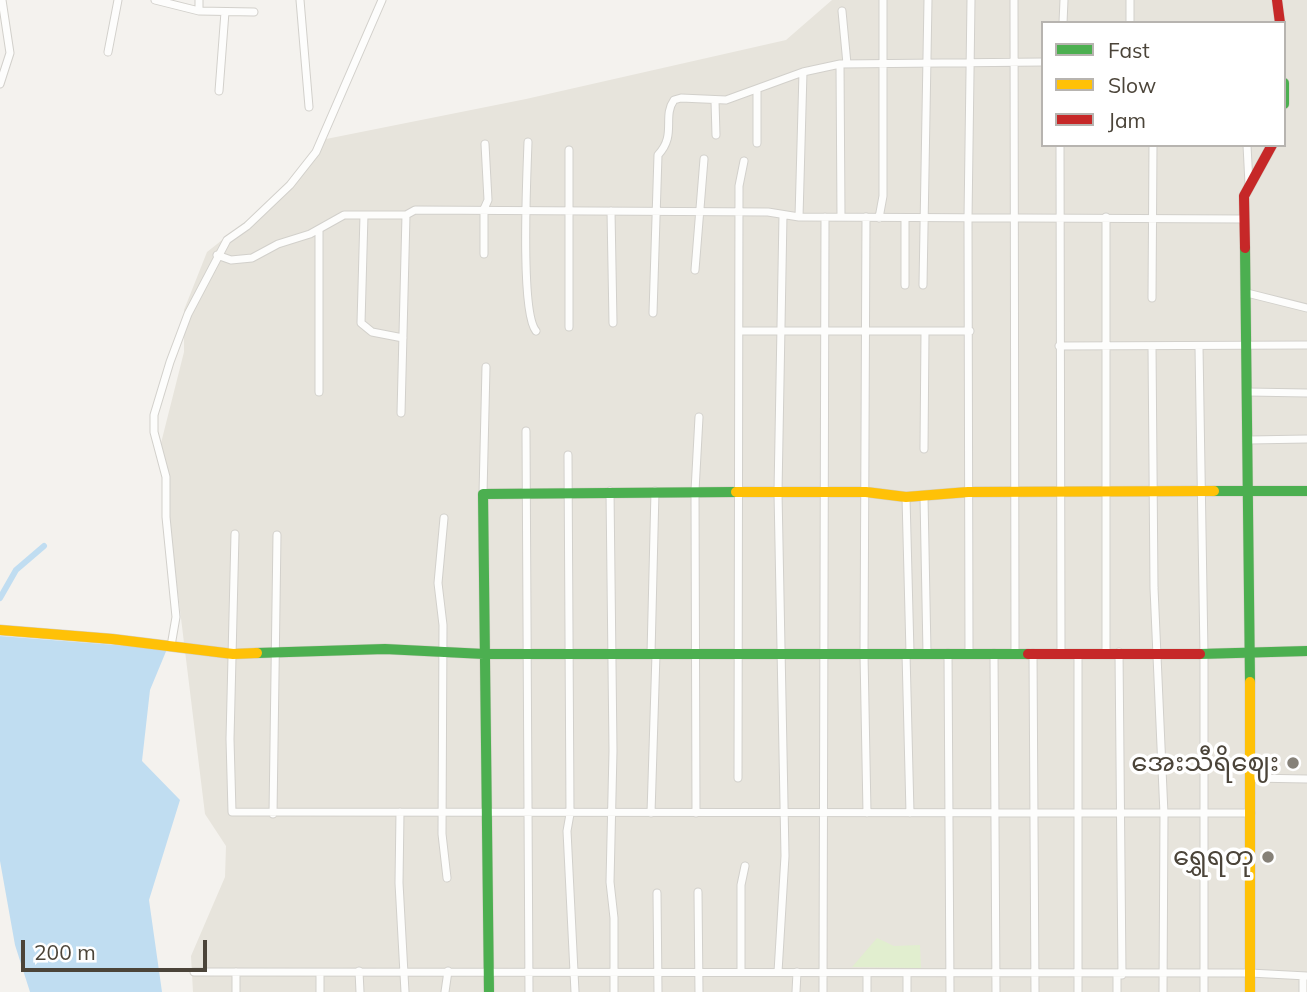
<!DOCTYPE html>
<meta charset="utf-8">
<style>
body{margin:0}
#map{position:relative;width:1307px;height:992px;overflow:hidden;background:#f4f2ee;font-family:Mulish,sans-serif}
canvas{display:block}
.legend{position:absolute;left:1041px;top:21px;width:245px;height:126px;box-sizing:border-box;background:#fff;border:2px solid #b7b4b0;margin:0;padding:9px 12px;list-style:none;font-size:21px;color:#4b4439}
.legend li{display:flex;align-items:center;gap:14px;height:35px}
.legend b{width:35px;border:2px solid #b7b4b0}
.scale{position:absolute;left:21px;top:940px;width:186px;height:32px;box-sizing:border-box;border:4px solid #4b4439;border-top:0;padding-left:9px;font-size:21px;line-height:24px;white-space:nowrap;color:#4b4439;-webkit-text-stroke:5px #fff;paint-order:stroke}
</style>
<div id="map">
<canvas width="1307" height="992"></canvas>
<ul class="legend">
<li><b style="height:9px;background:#4caf50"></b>Fast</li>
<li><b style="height:9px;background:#ffc107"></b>Slow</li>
<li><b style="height:9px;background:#c62828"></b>Jam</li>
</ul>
<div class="scale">200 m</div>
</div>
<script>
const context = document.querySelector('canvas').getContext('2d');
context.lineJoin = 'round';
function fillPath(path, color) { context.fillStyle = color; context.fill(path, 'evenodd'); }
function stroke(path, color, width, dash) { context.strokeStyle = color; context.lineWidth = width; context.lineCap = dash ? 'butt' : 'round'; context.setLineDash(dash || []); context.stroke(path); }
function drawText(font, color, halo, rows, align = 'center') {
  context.font = font + ' Mulish,"Noto Sans Myanmar",sans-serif'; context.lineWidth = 7; context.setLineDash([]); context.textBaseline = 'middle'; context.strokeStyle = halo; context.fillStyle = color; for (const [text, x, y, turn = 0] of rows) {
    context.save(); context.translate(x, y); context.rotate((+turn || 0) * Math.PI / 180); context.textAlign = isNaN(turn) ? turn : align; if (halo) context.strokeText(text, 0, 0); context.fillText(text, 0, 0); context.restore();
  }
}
const residential = new Path2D(`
 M832,0H1307V992H193L191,956L225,877L226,846L205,814L160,447L184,352V310L207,252L265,206L326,139L526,99L786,40ZM1043,23H1284V145H1043Z`);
const green = new Path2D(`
 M877,938L894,946L920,945L921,968L852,967Z`);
const water = new Path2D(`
 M0,636L167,649L150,690L142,761L180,800L149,900L162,992H30L15,945L0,861Z`);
const canal = new Path2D(`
 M0,598L16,570L44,546`);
const street = new Path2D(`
 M155,0L199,11L254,12
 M300,0L309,107
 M1014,0L1015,652
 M1130,0V23
 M199,11V0
 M842,11L847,64
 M1063,23L1064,0
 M108,52L118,0
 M840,64L841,217
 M0,84L10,53L2,0
 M219,91L225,12
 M715,101L716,135
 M528,142C527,173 520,312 536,331
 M757,143V91
 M1060,145L1061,654
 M1247,145L1249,184
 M569,150V327
 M611,211L613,323
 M364,215L361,323L372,332L403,338
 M799,217L803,72L840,64L1043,62
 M866,217L864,654L867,813
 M1106,217V653
 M879,218L883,196V0
 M319,230V392
 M484,254V209L488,200L485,144
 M217,255L231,260L252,258L278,244L310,234L344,215H406L415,210L768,212L799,217L1245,219
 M695,270L704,159
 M905,285V218
 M923,285L928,0
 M1247,293L1307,308
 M1152,298L1153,145
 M653,313L658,155C677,135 662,117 674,100L681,98L726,100L803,72
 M740,331H970
 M1059,346L1307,345
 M1152,346L1154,588L1164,814L1163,992
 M1199,347L1204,654V992
 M1248,392L1307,393
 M401,413L406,215
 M526,431L529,992
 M1249,440L1307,439
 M924,449L925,332
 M568,455L570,814L567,831L575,992
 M610,491L613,751L610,882L614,918V992
 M483,494L486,367
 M906,497L910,653
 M924,497L927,653
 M444,518L438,583L443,625L442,834L447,878
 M235,534L230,739L232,812L1251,813
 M171,646L176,617L166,517V477L154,432V415L170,362L188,314L227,240L247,226L290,185L316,152L382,0
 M1119,652L1122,975
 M906,653L910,813
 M948,653L950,992
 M969,653L968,219L971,0
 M994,653L996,992
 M1033,653L1035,992
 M651,654L655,491
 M1078,654V992
 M738,778L739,186L744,161
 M1251,778L1307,779
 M400,812L399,883L405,992
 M651,813L656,654
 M696,813L695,491L699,417
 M273,814L277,535
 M698,892L699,992
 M657,893L658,992
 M359,971L360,992
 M194,972L1250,973L1307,976
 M236,972V992
 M741,972V885L745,866
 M778,972L785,856L778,492L783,215
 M320,973V992
 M907,974V992
 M1117,975V992
 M1303,976V992
 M445,992L448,971
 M796,992L797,972
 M823,992L825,217
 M867,992V973`);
const fast = new Path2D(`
 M1284,83V104
 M1245,248L1250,682
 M1214,491H1307
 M257,653L385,649L484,654H1028
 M1200,654L1307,651
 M489,992L483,494L736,492`);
const slow = new Path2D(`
 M736,492H866L906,497L968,492L1214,491
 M0,630L112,639L233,654L257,653
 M1250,682V992`);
const jam = new Path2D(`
 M1277,0L1280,23
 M1245,248L1244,196L1272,145
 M1028,654H1200`);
const markers = [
 [1293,763,7,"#868178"],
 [1268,857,7,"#868178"]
];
const poiNames = [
 ["အေးသီရိဈေး",1279,763],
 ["ရွှေရတု",1254,857]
];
fillPath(residential, '#e7e4dc');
fillPath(green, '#e1eecf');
fillPath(water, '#c0ddf1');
stroke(canal, '#c0ddf1', 6);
stroke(street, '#d2d0cb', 9);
stroke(fast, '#d3cfc5', 11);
stroke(slow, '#d3cfc5', 11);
stroke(jam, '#d3cfc5', 11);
stroke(street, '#fdfdfc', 7);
stroke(fast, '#4caf50', 10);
stroke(slow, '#ffc107', 10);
stroke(jam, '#c62828', 10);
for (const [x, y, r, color] of markers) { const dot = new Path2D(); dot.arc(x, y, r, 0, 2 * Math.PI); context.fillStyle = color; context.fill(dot); stroke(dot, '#fff', 2.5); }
drawText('26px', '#4b4439', '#fff', poiNames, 'right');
</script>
